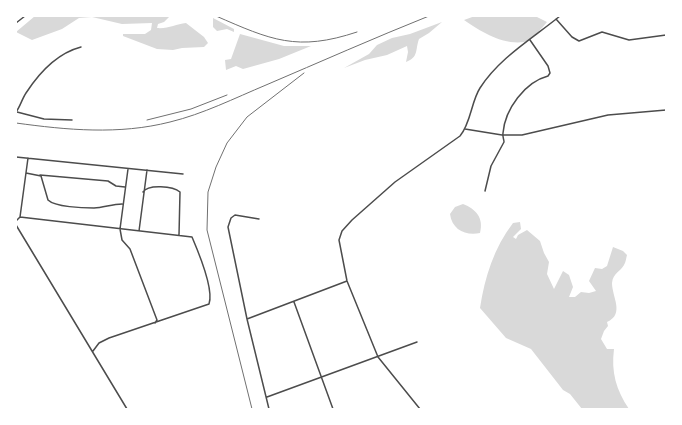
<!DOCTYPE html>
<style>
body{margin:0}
#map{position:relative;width:682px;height:425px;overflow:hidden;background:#fff;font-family:Spectral,serif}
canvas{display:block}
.frame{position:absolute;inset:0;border:17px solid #fff;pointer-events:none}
</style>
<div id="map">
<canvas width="682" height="425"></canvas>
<div class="frame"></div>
</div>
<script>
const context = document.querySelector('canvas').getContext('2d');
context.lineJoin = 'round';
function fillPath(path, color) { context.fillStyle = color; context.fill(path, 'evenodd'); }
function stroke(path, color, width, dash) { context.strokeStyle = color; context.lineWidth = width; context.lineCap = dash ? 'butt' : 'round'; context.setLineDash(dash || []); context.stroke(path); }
const water = new Path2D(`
 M35,16H170L164,22L158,24L157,28C168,29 176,24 186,23L204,37L208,43L204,47L182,48L173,50L157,49L123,36V34H145L151,30L152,23L122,24L92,17L79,18L62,29L32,40L16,32Z
 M475,16H535L547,22C543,27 530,42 524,42C503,45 481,32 464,20Z
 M213,18L234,29V32L227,29L217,31L213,27Z
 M442,22L429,33L419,39C415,50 419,57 406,62L408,52L407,46L387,55L365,60L344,68L369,54L377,45L392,38L410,34Z
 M240,34L284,46H311L279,59L243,69L236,66L226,70L225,60L231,59Z
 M463,204C476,209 484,218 480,233C466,236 452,230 450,214L455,207Z
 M520,222L521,229L513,237L516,239L518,235L527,230L540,241L544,253L549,262L547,274L554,289L563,271L569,275L573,287L569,297H575L581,292L589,293L596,291L589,281L595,268L602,269L607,266L613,247L623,251L627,255C626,258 626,262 624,265C621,271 613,273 612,283C612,297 625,314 607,322L608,326L604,331L601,339L607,349H614C611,372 616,390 629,409H582L570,394L563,390L531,349L506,338L480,308C485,276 494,248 513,223Z`);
const minor = new Path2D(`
 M556,19L572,37L579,41L602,32L629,40L666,35
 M16,23L25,16
 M16,112C20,107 22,99 26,93C39,73 58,53 81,47
 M17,112L44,119L72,120
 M465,129L502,135H522L608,115L666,110
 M16,157L183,174
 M128,169L120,229L122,240L130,249L157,320L155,323
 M26,173L41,176L48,200C55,207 83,208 94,208C103,208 112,204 122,204
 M40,175L108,181L116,186L125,187
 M485,191L491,166L504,142C504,139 502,136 503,133C505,109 525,82 548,76L550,73L548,66L530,40
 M143,192C148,184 173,186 180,192L179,235
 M20,217L28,158
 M259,219L235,215L231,218L228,227L247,319L269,409
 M16,221L20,217L192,237C198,251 214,290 209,304L109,338L99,343L93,351
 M16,225L127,409
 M139,231L147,170
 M294,302L333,409
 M247,319L347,281
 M267,397L417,342
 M420,409L378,357L347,281L339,240L342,231L352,220L395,182L460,136C471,123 471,102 480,88C499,58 533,38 560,16`);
const rail = new Path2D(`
 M216,16C271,40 297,52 357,32
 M147,120L191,109L227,95
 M16,123C67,130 119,135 170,122C203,114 235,98 266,85C320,62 374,38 429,16
 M252,409L207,230L208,192L216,167L227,143L247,117L304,73`);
fillPath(water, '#d9d9d9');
stroke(minor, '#4c4c4c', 1.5);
stroke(rail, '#707070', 1);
</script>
